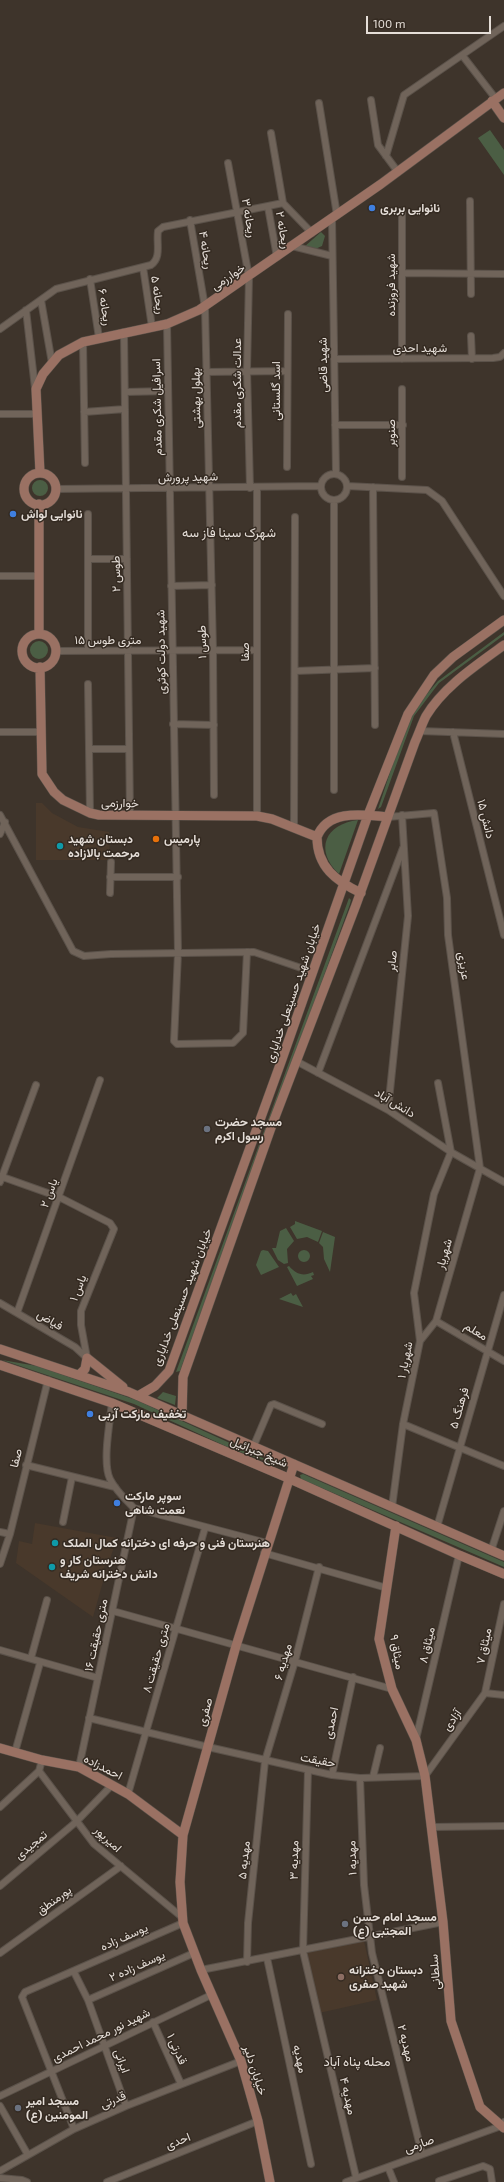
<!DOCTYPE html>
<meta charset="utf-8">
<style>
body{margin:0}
#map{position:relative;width:504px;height:2182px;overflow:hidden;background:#3e342b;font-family:"Exo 2",sans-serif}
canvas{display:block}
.scale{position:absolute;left:366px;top:16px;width:125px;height:18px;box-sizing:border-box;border:2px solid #e5ded8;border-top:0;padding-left:5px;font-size:12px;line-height:14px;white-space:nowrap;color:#e5ded8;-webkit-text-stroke:3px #342a21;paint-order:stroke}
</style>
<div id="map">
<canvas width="504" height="2182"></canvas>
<div class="scale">100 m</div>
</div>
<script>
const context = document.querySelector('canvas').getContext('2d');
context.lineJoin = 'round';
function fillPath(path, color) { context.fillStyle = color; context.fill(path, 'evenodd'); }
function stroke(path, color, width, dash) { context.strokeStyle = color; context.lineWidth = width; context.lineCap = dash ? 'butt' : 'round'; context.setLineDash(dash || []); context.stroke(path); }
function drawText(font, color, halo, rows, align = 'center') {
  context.font = font + ' "Exo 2",Vazirmatn,sans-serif'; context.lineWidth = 3; context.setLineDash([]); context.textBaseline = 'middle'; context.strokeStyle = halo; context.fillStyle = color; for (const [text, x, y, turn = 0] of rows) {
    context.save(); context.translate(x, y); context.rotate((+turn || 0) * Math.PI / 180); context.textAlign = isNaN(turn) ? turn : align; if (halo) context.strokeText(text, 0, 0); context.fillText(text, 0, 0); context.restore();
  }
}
const built = new Path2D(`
 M36,803H42L52,813L78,827L109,832L110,860H36Z
 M35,1523L117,1538L109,1562L106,1563L104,1568L106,1571L93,1617L16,1563L19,1541L32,1544Z
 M364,1941L377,2000L319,2013L306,1953Z`);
const green = new Path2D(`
 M490,130L504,150V175L478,138Z
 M321,232L325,236L322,246L313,250L304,247Z
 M32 488a8 8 0 1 1 16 0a8 8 0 1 1-16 0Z
 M504,632V635L439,683L414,716L381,807L378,809L400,742L412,715L421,701L438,681Z
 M30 650a9 9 0 1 1 18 0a9 9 0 1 1-18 0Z
 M358,820L339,874C314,850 325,824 358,820Z
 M349,898L351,900L350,904L180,1371L176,1372Z
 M295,1221L322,1231L318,1242L307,1237L297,1239L290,1227L295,1224Z
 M286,1228L294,1241L287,1249L288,1263L284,1264L278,1260L272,1248H276L280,1231Z
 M323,1232L335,1237L330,1272L324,1259L323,1247L319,1243Z
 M263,1250L268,1251L279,1267L261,1275L256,1265L261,1251Z
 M298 1256a6 6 0 1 1 12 0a6 6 0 1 1-12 0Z
 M289,1266C296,1274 303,1277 313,1272L314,1275L311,1276L313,1279L297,1286L287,1267Z
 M291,1293L293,1296L296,1294L303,1307L279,1299Z
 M2,1360L37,1366L136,1400L278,1465L234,1450L134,1404Z
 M163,1392L176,1396L175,1405L157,1398Z
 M303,1474L504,1562V1567L301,1479L300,1475Z`);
const street = new Path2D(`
 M462,55L496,99
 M371,100L378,145L398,172
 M319,103L337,215
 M271,133L283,203
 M386,156L404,95L504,26
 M228,163L249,277L247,370L250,488
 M470,201L471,294
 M283,203L312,233
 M268,207L277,257
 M402,211V359
 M332,218L336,474
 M190,220L205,307L213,650L214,795
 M292,246L332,256
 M143,267L152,327
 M402,273L504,274
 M90,279L99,338
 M41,300L52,363
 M26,310L35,388
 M167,324L178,953L174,1041L177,1044L233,1043L243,1033L247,952
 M0,329L56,289L151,265C162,257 156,243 158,231L163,227L283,203
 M124,332L130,815
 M471,336L472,359
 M83,342L85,463
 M334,359L493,358L500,357L504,353
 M206,372L287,371
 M125,392L168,391
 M84,412L125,409
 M0,414H35
 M335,425H403
 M287,467L288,314
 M321 487a13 13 0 1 1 26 0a13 13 0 1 1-26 0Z
 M402,477V389
 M347,486L427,490L442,501L504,596
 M373,487L375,725
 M56,489L321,486
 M334,500V790
 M88,559H127
 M0,576H39
 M171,586L212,585
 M56,651L256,650
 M88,651V514
 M295,671L375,668
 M88,684L90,813
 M173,724L214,725
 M420,731L504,734
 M0,732H40
 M453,732L504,935
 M89,749H129
 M0,815L73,951L84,956L111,954L254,952L313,972
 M257,816V488
 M388,817L434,813L447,898L448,935L480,1168L436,1321L420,1341
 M294,828L295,517
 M0,834L5,822
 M110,877H178
 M110,893L111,862
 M296,1061L388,1110L451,1152L504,1182
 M318,1073L403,848
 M388,1110L408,916L402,815
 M0,1176L59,1197L110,1223L114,1229L81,1311V1325L87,1358
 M0,1182L36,1085
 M0,1303L75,1347L87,1358
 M17,1313L100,1080
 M436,1321L504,1361
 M112,1403C110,1421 102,1463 110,1479C116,1491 125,1499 134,1508L267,1543
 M403,1424L504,1466
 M254,1445L271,1405L274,1404L322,1424
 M26,1465L115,1487
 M392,1507L403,1424L420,1341L414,1293L434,1194L451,1152L438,1083
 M63,1522L72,1477
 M437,1527L504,1295
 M0,1532L10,1534
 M491,1551L504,1511
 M264,1553L387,1588
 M0,1564L10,1534L48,1380
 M113,1611L392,1689
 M0,1650L98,1678
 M31,1658L47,1600
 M485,1693L504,1604
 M89,1718L208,1747L332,1775L360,1778L425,1776L485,1693L504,1695
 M416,1739L459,1555
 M15,1752L40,1663
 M42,1760L39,1771L94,1844L183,1918
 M79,1767L134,1508
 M308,1770L303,1951L356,2177
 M332,1775L353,1677
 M373,1777L380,1748
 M360,1778L364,1885L372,1953L422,2154
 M128,1794L205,1528
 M0,1807L39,1771
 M432,1827L504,1826
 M0,1886L76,1822L112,1785
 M0,1953L121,1866
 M267,1958L311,2164
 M247,1962L248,1923L265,1761L295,1661L319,1567
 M201,1970L443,1922
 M74,1972L88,2000L126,2106
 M88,2000L194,1953
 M153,2022L181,2084
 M0,2096L211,1995
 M0,2106L28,2155
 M74,2129L22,1997L25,1992L183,1923
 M388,2167L394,2182
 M0,2171L74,2129L126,2106L241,2061
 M0,2178L22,2180L27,2182
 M439,2181L483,2166L490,2169L492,2182
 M107,2182L258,2121
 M346,2182L501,2126L504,2122`);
const secondary = new Path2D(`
 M492,101L504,118
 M40,473L36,389L43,374L59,355L83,342L167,324L199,310L381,184L504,93
 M24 489a16 16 0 1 1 32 0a16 16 0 1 1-32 0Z
 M39,504V634
 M22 651a17 17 0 1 1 34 0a17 17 0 1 1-34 0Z
 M40,667L42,774L54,792L63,800L90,813L99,815L257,816L272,819L317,837
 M361,893C336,881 317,867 317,837C328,808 365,815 388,817
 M0,1349L129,1392L504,1556
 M87,1358L123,1387
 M0,1365L112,1403L288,1478L459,1555L504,1574
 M79,1375L85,1369L87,1358
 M138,1396L155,1386L169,1371L281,1062L368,815L408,714L434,675L453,657L504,620
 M182,1416L183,1377L272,1125L356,905L415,742C419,733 422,724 426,716C444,686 477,665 504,645
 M396,1526L379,1639L392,1689L416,1740L425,1776L443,1922L451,2021L480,2107L504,2128
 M0,1748L42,1760L79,1767L128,1794L183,1835
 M270,2182L258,2121L241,2061L201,1970L183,1923L180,1882L183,1835L236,1646L294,1464`);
const markers = [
 [372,208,4,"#3f7fe0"],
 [13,514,4,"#3f7fe0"],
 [156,839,4,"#e8710a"],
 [60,846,4,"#0f9aa8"],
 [207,1129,4,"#6b7280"],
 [90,1414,4,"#3f7fe0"],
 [117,1503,4,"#3f7fe0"],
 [55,1543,4,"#0f9aa8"],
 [52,1567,4,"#0f9aa8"],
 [345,1924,4,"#6b7280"],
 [341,1977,4,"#8d6e63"],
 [18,2108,4,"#6b7280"]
];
const poiNames = [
 ["نانوایی بربری",380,208],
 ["نانوایی لواش",21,514],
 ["دبستان شهید",68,839],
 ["مرحمت بالازاده",68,853],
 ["پارمیس",164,839],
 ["مسجد حضرت",215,1122],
 ["رسول اکرم",215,1136],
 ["تخفیف مارکت آربی",98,1414],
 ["سوپر مارکت",125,1496],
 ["نعمت شاهی",125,1510],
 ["هنرستان فنی و حرفه ای دخترانه کمال الملک",63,1543],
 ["هنرستان کار و",60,1560],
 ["دانش دخترانه شریف",60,1574],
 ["مسجد امام حسن",353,1917],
 ["المجتبی (ع)",353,1931],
 ["دبستان دخترانه",349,1970],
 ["شهید صفری",349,1984],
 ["مسجد امیر",26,2101],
 ["المومنین (ع)",26,2115]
];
const streetNames = [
 ["ریحانه ۳",249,218,80],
 ["ریحانه ۲",283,230,80],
 ["ریحانه ۴",206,250,81],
 ["خوارزمی",228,277,-34],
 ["شهید فروزنده",391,285,-90],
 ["ریحانه ۵",158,295,81],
 ["ریحانه ۶",105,307,81],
 ["شهید احدی",420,348],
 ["شهید قاضی",323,365,-91],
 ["عدالت شکری مقدم",237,383,-90],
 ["اسد گلستانی",276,391,-90],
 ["بهلول بهشتی",196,398,-91],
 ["اسرافیل شکری مقدم",157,407,-91],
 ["صنوبر",391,433,-89],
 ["شهید پرورش",188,477,-1],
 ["طوس ۲",116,574,-91],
 ["۱۵ متری طوس",108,640],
 ["طوس ۱",202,642,-91],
 ["شهید دولت کوثری",161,652,-91],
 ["صفا",245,652,-90],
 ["خوارزمی",120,803,1],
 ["دانش ۱۵",486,819,76],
 ["صابر",392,961,-84],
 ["عزیزی",464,966,82],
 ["خیابان شهید حسینعلی خدایاری",293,993,-71],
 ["دانش آباد",395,1103,31],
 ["یاس ۲",49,1193,-70],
 ["شهریار",444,1254,-74],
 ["یاس ۱",78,1288,-69],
 ["خیابان شهید حسینعلی خدایاری",182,1297,-69],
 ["فیاض",50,1320,31],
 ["معلم",476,1331,31],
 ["شهریار ۱",405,1360,-79],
 ["فرهنگ ۵",459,1408,-74],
 ["شیخ جبرائیل",259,1452,23],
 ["صفا",16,1458,-76],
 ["۱۶ متری حقیقت",96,1635,-78],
 ["میثاق ۸",427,1645,-77],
 ["میثاق ۷",484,1646,-78],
 ["میثاق ۹",397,1652,80],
 ["۸ متری حقیقت",156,1658,-74],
 ["مهدیه ۶",283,1662,-74],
 ["صفری",205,1712,-75],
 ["آزادی",452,1720,-54],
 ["احمدی",331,1723,-78],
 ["حقیقت",318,1760,11],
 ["احمدزاده",103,1767,27],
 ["امیرپور",108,1839,43],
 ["تمجیدی",31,1845,-40],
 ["مهدیه ۱",352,1858,-92],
 ["مهدیه ۵",244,1860,-84],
 ["مهدیه ۳",294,1860,-89],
 ["پورمنطق",54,1900,-36],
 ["یوسف زاده",124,1937,-24],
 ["یوسف زاده ۲",137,1966,-24],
 ["سلطانی",435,1972,-95],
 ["شهید نور محمد احمدی",101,2035,-26],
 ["مهدیه ۲",406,2043,76],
 ["قدرتی ۱",177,2049,66],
 ["مهدیه",300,2059,78],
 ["ایرانی",122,2061,70],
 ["خیابان دلیر",255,2070,72],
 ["مهدیه ۴",348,2096,77],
 ["قدرتی",113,2100,-23],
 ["احدی",178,2141,-22],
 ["صارمی",419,2144,-20]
];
const neighbourhoodNames = [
 ["شهرک سینا فاز سه",229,533],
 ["محله پناه آباد",357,2062]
];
fillPath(built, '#49392b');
fillPath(green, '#4b5e44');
stroke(street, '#5b524a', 8);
stroke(secondary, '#5b524a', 10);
stroke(street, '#70645a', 6);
stroke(secondary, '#9a7163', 9);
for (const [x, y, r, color] of markers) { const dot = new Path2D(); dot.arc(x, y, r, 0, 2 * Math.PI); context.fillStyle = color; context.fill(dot); stroke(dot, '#342a21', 1.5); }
drawText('bold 12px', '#e5ded8', '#342a21', poiNames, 'left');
drawText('12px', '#e5ded8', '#342a21', streetNames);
drawText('13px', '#e5ded8', '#342a21', neighbourhoodNames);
</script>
